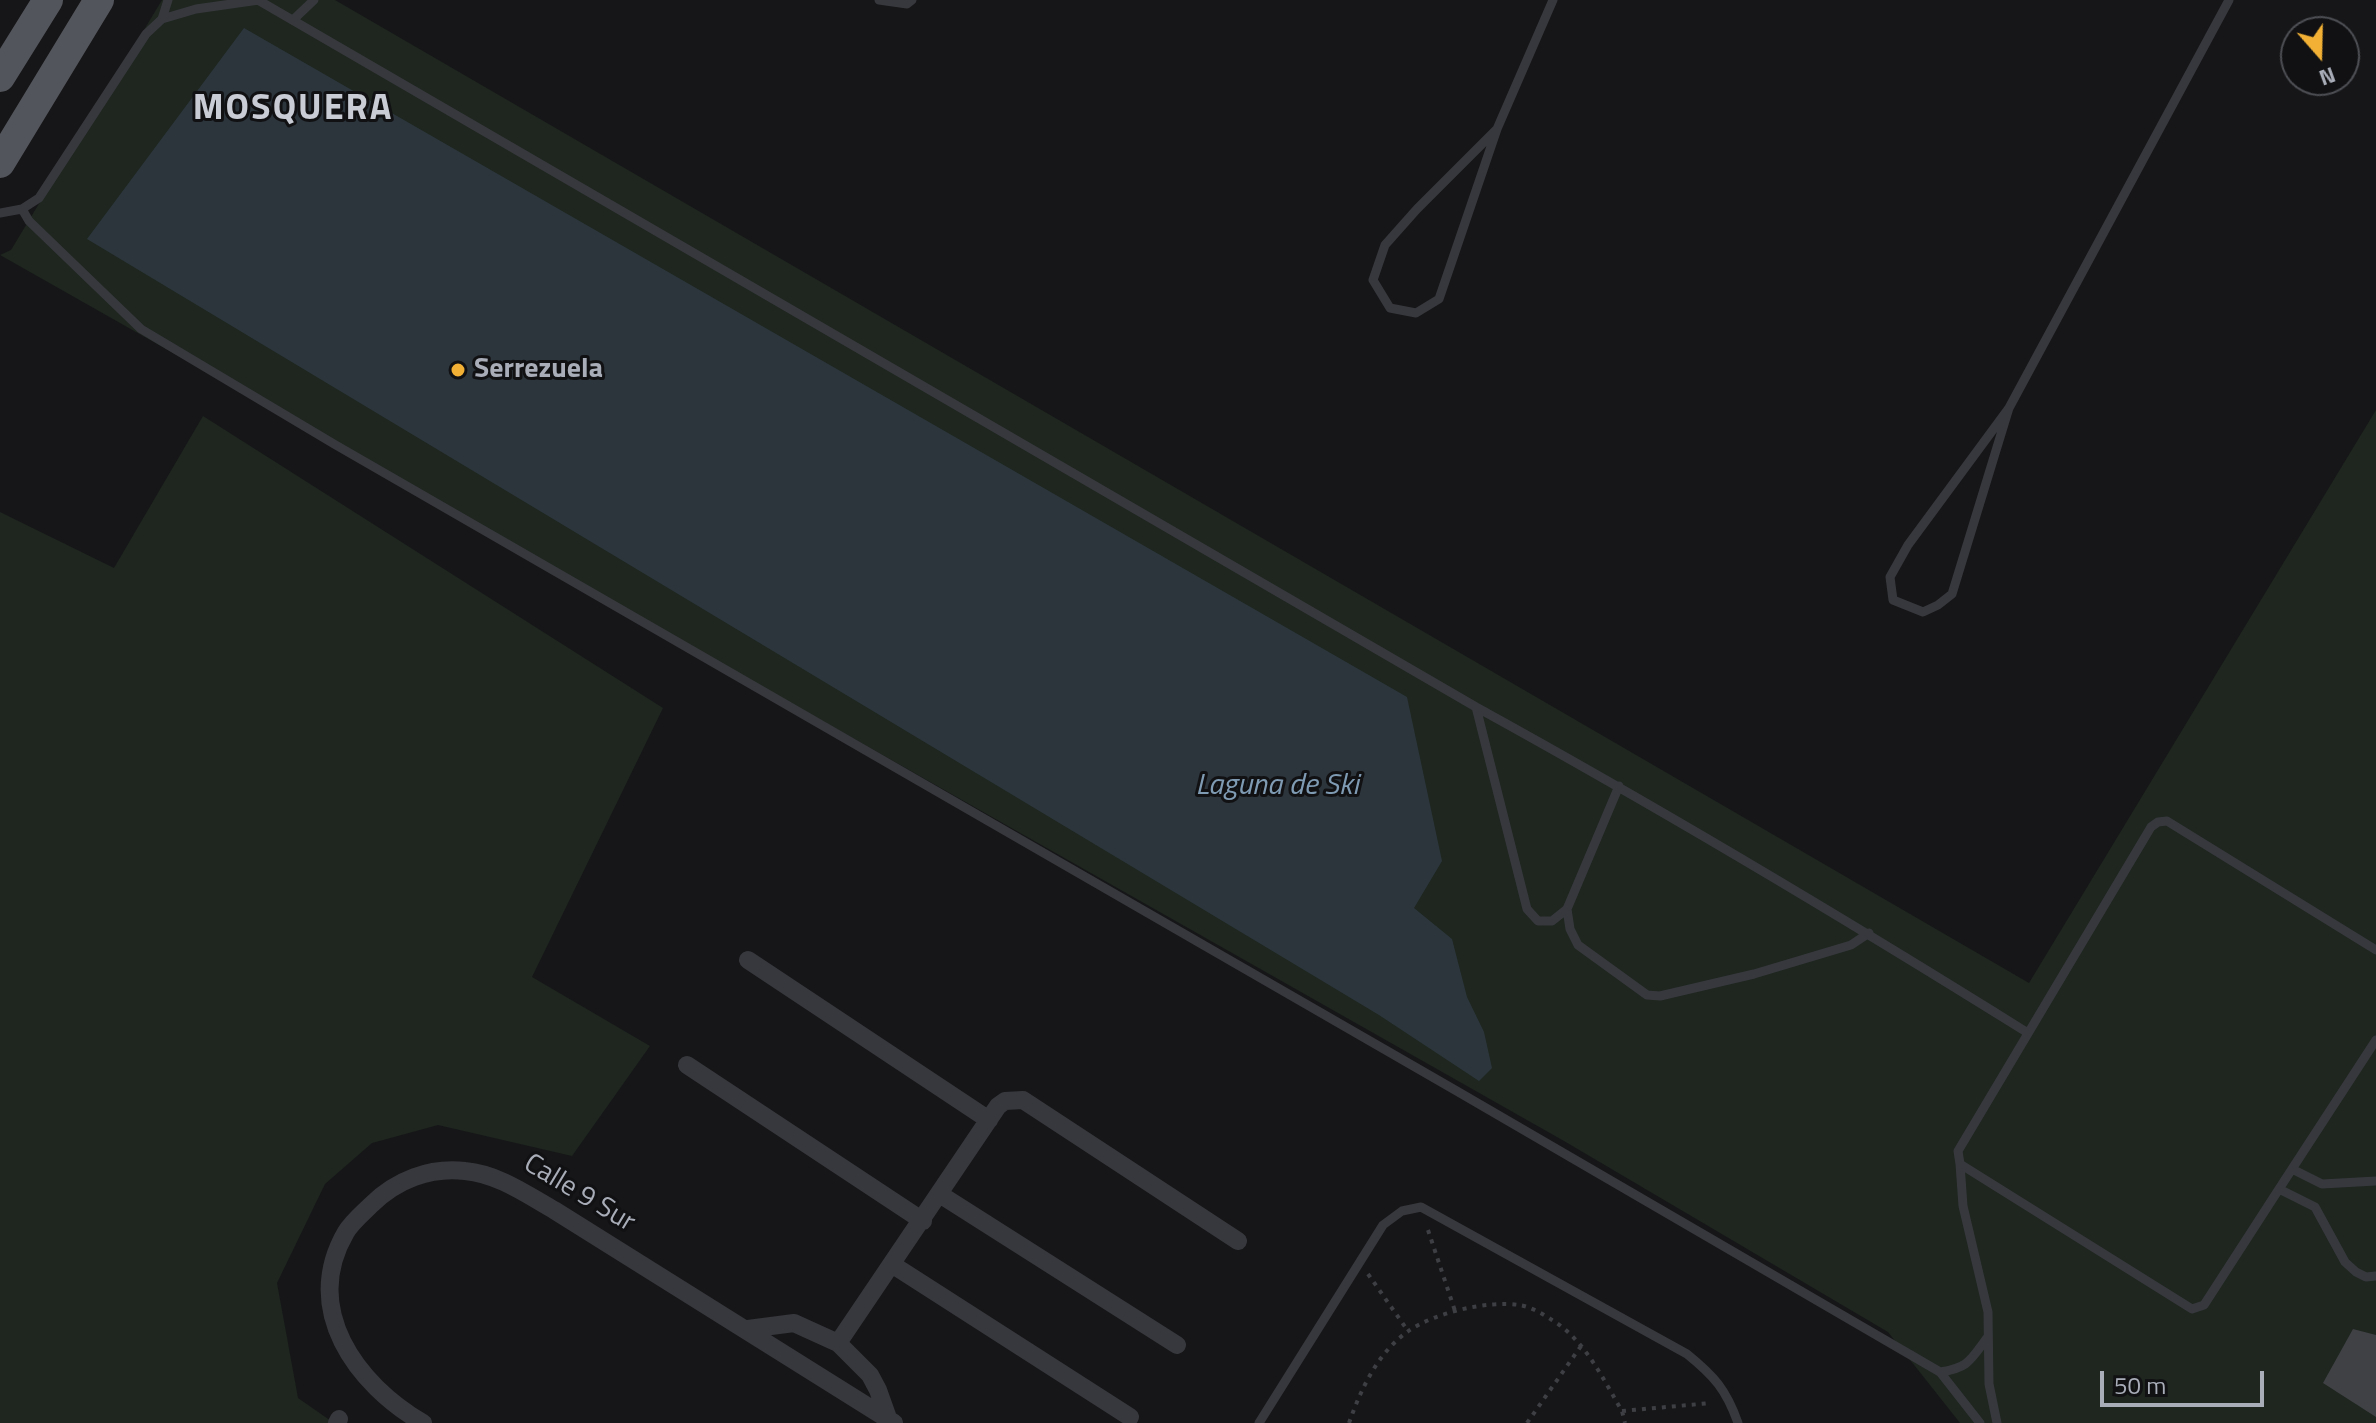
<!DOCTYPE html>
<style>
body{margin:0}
#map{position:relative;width:2376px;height:1423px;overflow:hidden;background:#161618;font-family:"Titillium Web",sans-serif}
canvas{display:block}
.north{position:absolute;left:2280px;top:16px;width:80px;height:80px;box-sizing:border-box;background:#111113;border:2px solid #4d4f55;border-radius:50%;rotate:160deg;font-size:22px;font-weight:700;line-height:32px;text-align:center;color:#a8adb8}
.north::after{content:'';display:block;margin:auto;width:28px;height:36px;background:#f2b134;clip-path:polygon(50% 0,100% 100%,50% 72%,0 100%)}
.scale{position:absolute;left:2100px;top:1371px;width:164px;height:36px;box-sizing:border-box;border:4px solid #a8adb8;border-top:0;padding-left:10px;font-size:24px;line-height:28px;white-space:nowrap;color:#a8adb8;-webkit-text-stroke:6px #111113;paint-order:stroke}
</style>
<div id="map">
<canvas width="2376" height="1423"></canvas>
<div class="north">N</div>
<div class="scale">50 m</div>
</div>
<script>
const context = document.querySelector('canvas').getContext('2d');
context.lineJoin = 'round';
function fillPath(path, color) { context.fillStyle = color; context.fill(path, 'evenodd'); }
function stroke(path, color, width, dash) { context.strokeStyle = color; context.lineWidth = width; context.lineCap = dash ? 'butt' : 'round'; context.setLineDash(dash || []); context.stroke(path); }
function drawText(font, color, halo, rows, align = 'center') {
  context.font = font + ' "Titillium Web",sans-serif'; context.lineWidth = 6; context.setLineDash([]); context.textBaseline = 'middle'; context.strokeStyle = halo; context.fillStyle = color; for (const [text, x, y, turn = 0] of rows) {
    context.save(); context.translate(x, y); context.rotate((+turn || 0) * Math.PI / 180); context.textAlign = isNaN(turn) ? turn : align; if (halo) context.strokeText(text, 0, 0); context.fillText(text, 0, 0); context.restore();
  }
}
const green = new Path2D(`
 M162,0H335L2029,983L2376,410V1423H1960L1888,1332L1564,1141L0,255L11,250Z
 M203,416L663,708L532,977L650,1046L572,1156L438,1125L372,1143L325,1184L277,1283L298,1398L334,1423H0V512L114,568Z`);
const water = new Path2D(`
 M244,28L1407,697L1442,861L1414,908L1452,939L1467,997L1484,1032L1492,1068L1479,1081L1379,1015L87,239Z`);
const building = new Path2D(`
 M2353,1329L2376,1335V1417L2323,1383Z`);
const path = new Path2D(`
 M1428,1230L1455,1311
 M1368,1274L1408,1331
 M1622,1411L1711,1403
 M1349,1423C1361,1389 1377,1354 1407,1332C1433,1313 1488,1300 1519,1305C1529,1306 1543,1314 1552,1320C1585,1340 1603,1379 1622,1411L1625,1423
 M1527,1423L1581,1346`);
const lane = new Path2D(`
 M258,0L1476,707C1663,810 1847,920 2028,1033
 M879,0L907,4L912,0
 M162,19L168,0
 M294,19L314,0
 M1497,129L1417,209L1385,245L1373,280L1390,308L1416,313L1439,299L1497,129L1553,0
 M22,209L29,221L141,329L334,444L1455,1090L1940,1372L1980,1423
 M0,213L22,209L39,198L146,34L162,19L196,9L259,0
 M2009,408L1952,594L1938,605L1923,612L1893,600L1890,577L1908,545L2009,408L2229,0
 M1476,707L1527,909L1538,921H1552L1567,909
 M1619,786L1567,909L1570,929L1578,945L1647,995L1660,996L1754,974L1851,945L1869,933
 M2376,950L2167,821L2158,822L2151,827L1958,1151L1960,1164L2192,1309L2204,1305L2279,1189L2315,1207L2345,1262L2356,1272L2366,1277L2376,1276
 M2376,1040L2292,1169L2322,1184L2376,1181
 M1960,1164L1963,1206L1988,1312L1989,1384L1997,1423
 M2279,1189L2292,1169
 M1940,1372C1968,1368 1970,1361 1987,1338
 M1259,1423L1383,1225L1402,1211L1421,1207L1687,1354C1714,1376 1726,1389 1738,1423`);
const street = new Path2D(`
 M748,960L989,1120
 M687,1065L923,1221
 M941,1195L1177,1345
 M893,1265L1130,1417
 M748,1329L794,1323L838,1343L870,1375L878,1390L888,1418
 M838,1343L998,1106L1005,1101L1023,1100L1238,1241
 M337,1423L339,1419
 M423,1423C356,1384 301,1309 346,1232C352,1222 363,1213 371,1205C396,1180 430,1167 465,1171C498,1174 526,1194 554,1210L894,1423`);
const primary = new Path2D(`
 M0,77L48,0
 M0,163L99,0`);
const markers = [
 [458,370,8,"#f2b134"]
];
const poiNames = [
 ["Serrezuela",474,370]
];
const streetNames = [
 ["Calle 9 Sur",579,1194,31]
];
const waterNames = [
 ["Laguna de Ski",1277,787]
];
const districtNames = [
 ["MOSQUERA",293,110]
];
fillPath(green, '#1e261f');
fillPath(water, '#2c353c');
fillPath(building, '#404145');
stroke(path, '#3d3f44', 4, [4, 6]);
stroke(lane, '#37383d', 9);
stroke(street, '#37383d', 18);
stroke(primary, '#53555c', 30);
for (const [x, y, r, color] of markers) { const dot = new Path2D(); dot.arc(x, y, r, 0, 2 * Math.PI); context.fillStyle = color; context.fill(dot); stroke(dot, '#111113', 3); }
drawText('bold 28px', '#a8adb8', '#111113', poiNames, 'left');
drawText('28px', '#a8adb8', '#111113', streetNames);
drawText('italic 30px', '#7f9bb3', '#111113', waterNames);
context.letterSpacing = '2px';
drawText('bold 36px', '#c9ccd4', '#111113', districtNames);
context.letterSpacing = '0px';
</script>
